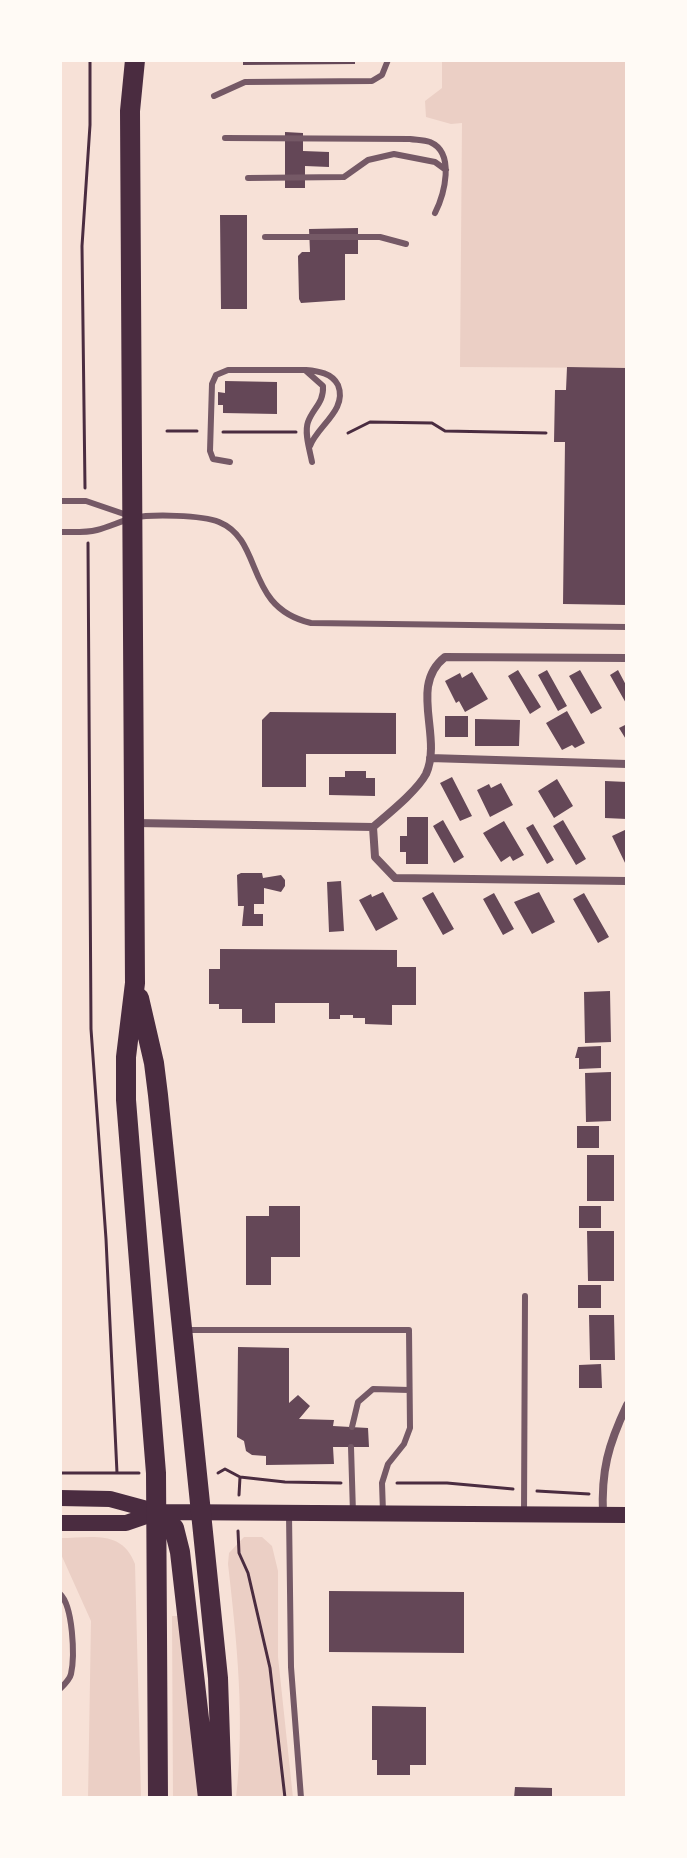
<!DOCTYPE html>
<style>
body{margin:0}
#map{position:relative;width:687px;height:1858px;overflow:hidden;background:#f7e1d7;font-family:"DejaVu Sans",sans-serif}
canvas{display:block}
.frame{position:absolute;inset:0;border:62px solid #fffaf5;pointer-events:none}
</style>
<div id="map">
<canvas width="687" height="1858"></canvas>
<div class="frame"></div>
</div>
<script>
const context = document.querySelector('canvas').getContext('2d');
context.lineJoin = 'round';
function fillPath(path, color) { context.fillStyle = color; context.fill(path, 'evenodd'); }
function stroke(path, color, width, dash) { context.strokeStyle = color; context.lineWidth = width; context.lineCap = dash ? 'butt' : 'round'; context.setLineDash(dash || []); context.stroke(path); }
const green = new Path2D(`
 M442,60H627V368L460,367L462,123L451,124L426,117L425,101L442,88Z
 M244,1537H262L272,1546L278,1571V1657L293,1798H236C245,1719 237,1643 228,1564L229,1553Z
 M60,1538C91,1538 122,1529 135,1564L141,1798H88L91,1621L60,1552Z
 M172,1616H181L200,1798H173Z`);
const building = new Path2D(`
 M243,60H355V64L243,65Z
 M285,132L303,133V151L329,152V167L305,166V188H285Z
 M220,215H247V309H221Z
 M358,228V254H345V300L301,303L299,299L298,256L302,252H310L309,229Z
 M567,367L627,368V605L563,604L565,442H554L555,390H566Z
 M225,381L277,382V414L223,413V405H218V392L225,393Z
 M518,670L541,707L530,714L508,676Z
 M547,670L567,706L558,711L538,675Z
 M580,670L602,708L591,714L569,676Z
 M618,670L627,687V705L610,675Z
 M472,672L488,699L465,712L459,701L456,703L445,681L460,673L462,678Z
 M567,711L585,743L575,748L572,745L562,750L546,723Z
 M270,712L396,713V754H306V787H262V720Z
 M445,716H468V737H445Z
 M475,719L520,720L519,746H475Z
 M627,724V741L619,728Z
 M345,771H366V778H375V796L329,795V777H345Z
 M452,777L472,816L460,821L440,783Z
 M557,779L573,806L554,818L538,791Z
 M605,781L627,782V819L605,818Z
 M501,783L513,805L490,817L477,790L489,784L491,788Z
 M407,817H428V864H406V852H400V836H407Z
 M443,820L464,857L454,863L433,826Z
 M563,820L586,859L576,865L553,826Z
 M504,821L524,855L513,861L510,856L501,862L483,833Z
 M533,824L554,860L547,864L526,828Z
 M627,829V867L612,836Z
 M241,873H262L263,878L281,875L285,880V886L281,892L264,888V904H254V914H263V926H242L244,906H238L237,875Z
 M341,881L344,931L329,932L327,882Z
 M383,892L398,919L376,931L359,900L371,894L372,897Z
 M433,892L454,929L443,935L422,898Z
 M539,892L555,922L532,934L514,902Z
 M494,893L514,929L503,935L483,899Z
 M584,893L609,937L598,943L573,899Z
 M220,949L397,950V967H416V1005H392V1025L365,1024V1018H353V1015H340V1019H329V1003H275V1023H242V1009H219V1004H209V969H220Z
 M610,991L611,1042L585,1043L584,992Z
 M601,1046V1068L579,1069V1058H575L578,1047Z
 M611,1072V1121L586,1122L585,1073Z
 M577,1126H599V1148H577Z
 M587,1155H614V1201H587Z
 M269,1206H300V1257H271V1285H246V1216H269Z
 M579,1206H601V1228H579Z
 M587,1231H614V1281H588Z
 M578,1285H601V1308H578Z
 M589,1315H614L615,1360H590Z
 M238,1347L289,1348V1403L298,1395L310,1406L299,1419L334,1420L333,1426L368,1428L369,1447H333L334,1464L266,1465V1456L252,1455L246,1451L244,1441L237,1437Z
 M601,1364L602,1388H579V1365Z
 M329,1591L464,1592V1653L329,1652Z
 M372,1706L426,1707V1765H410V1775H377V1760H372Z
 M515,1787L552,1788V1798H514Z`);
const path = new Path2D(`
 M167,431H197
 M223,432H296
 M348,433L370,422L432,423L445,431L546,433
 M85,488L82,246L90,125V60
 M88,543L91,1029L106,1239L117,1473H139
 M60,1473H117
 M218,1473L225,1469L240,1477
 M397,1483H447L513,1489
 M537,1491L589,1494
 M239,1495L240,1477L285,1482L341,1483
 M238,1531L239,1553L248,1573L270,1668L285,1798`);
const service = new Path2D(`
 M214,96L245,82L372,81L382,75L388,60
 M225,138L410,139C416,140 424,140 430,142C456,153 444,195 435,213
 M248,178L344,177L368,160L394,154L435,162L446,170
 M265,237H380L406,244
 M306,370C318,371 332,373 338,385C348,410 317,426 310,446
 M230,462L213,459L210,451L212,384L216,375L228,370H305L323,386C324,403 313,408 308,422C304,433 310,451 312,462
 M60,501H86L127,515
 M60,532C72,532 85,533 97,530C109,527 121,521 133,518C151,514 202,515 219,522C265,541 243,607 311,623L627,627
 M186,1330H409L410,1428L404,1444L388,1464L382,1483L383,1512
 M352,1427L358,1402L373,1389L409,1390
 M351,1447L353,1513
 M289,1514L291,1667L301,1798
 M524,1514L525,1296
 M60,1594C73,1606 75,1656 71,1674C70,1679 64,1685 60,1689`);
const minor = new Path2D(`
 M627,658L445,657C408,686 443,736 426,774C417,791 388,814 373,827L375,857L395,878L627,881
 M430,758L627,764
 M136,823L373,827
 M603,1515C601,1471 608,1445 627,1405`);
const secondary = new Path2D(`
 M60,1498L110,1499L158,1512L627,1515
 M60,1523H126L158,1512`);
const primary = new Path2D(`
 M135,60L130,111L135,983L126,1057V1100L156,1473L158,1798
 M139,998L154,1063L158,1095L218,1678L222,1798
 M158,1512L174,1528L180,1552L208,1798`);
fillPath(green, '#ebcfc5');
fillPath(building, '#644757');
stroke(path, '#4a2c40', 3);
stroke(service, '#755966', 6);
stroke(minor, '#755966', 8);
stroke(secondary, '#4a2c40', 16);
stroke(primary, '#4a2c40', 20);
</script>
